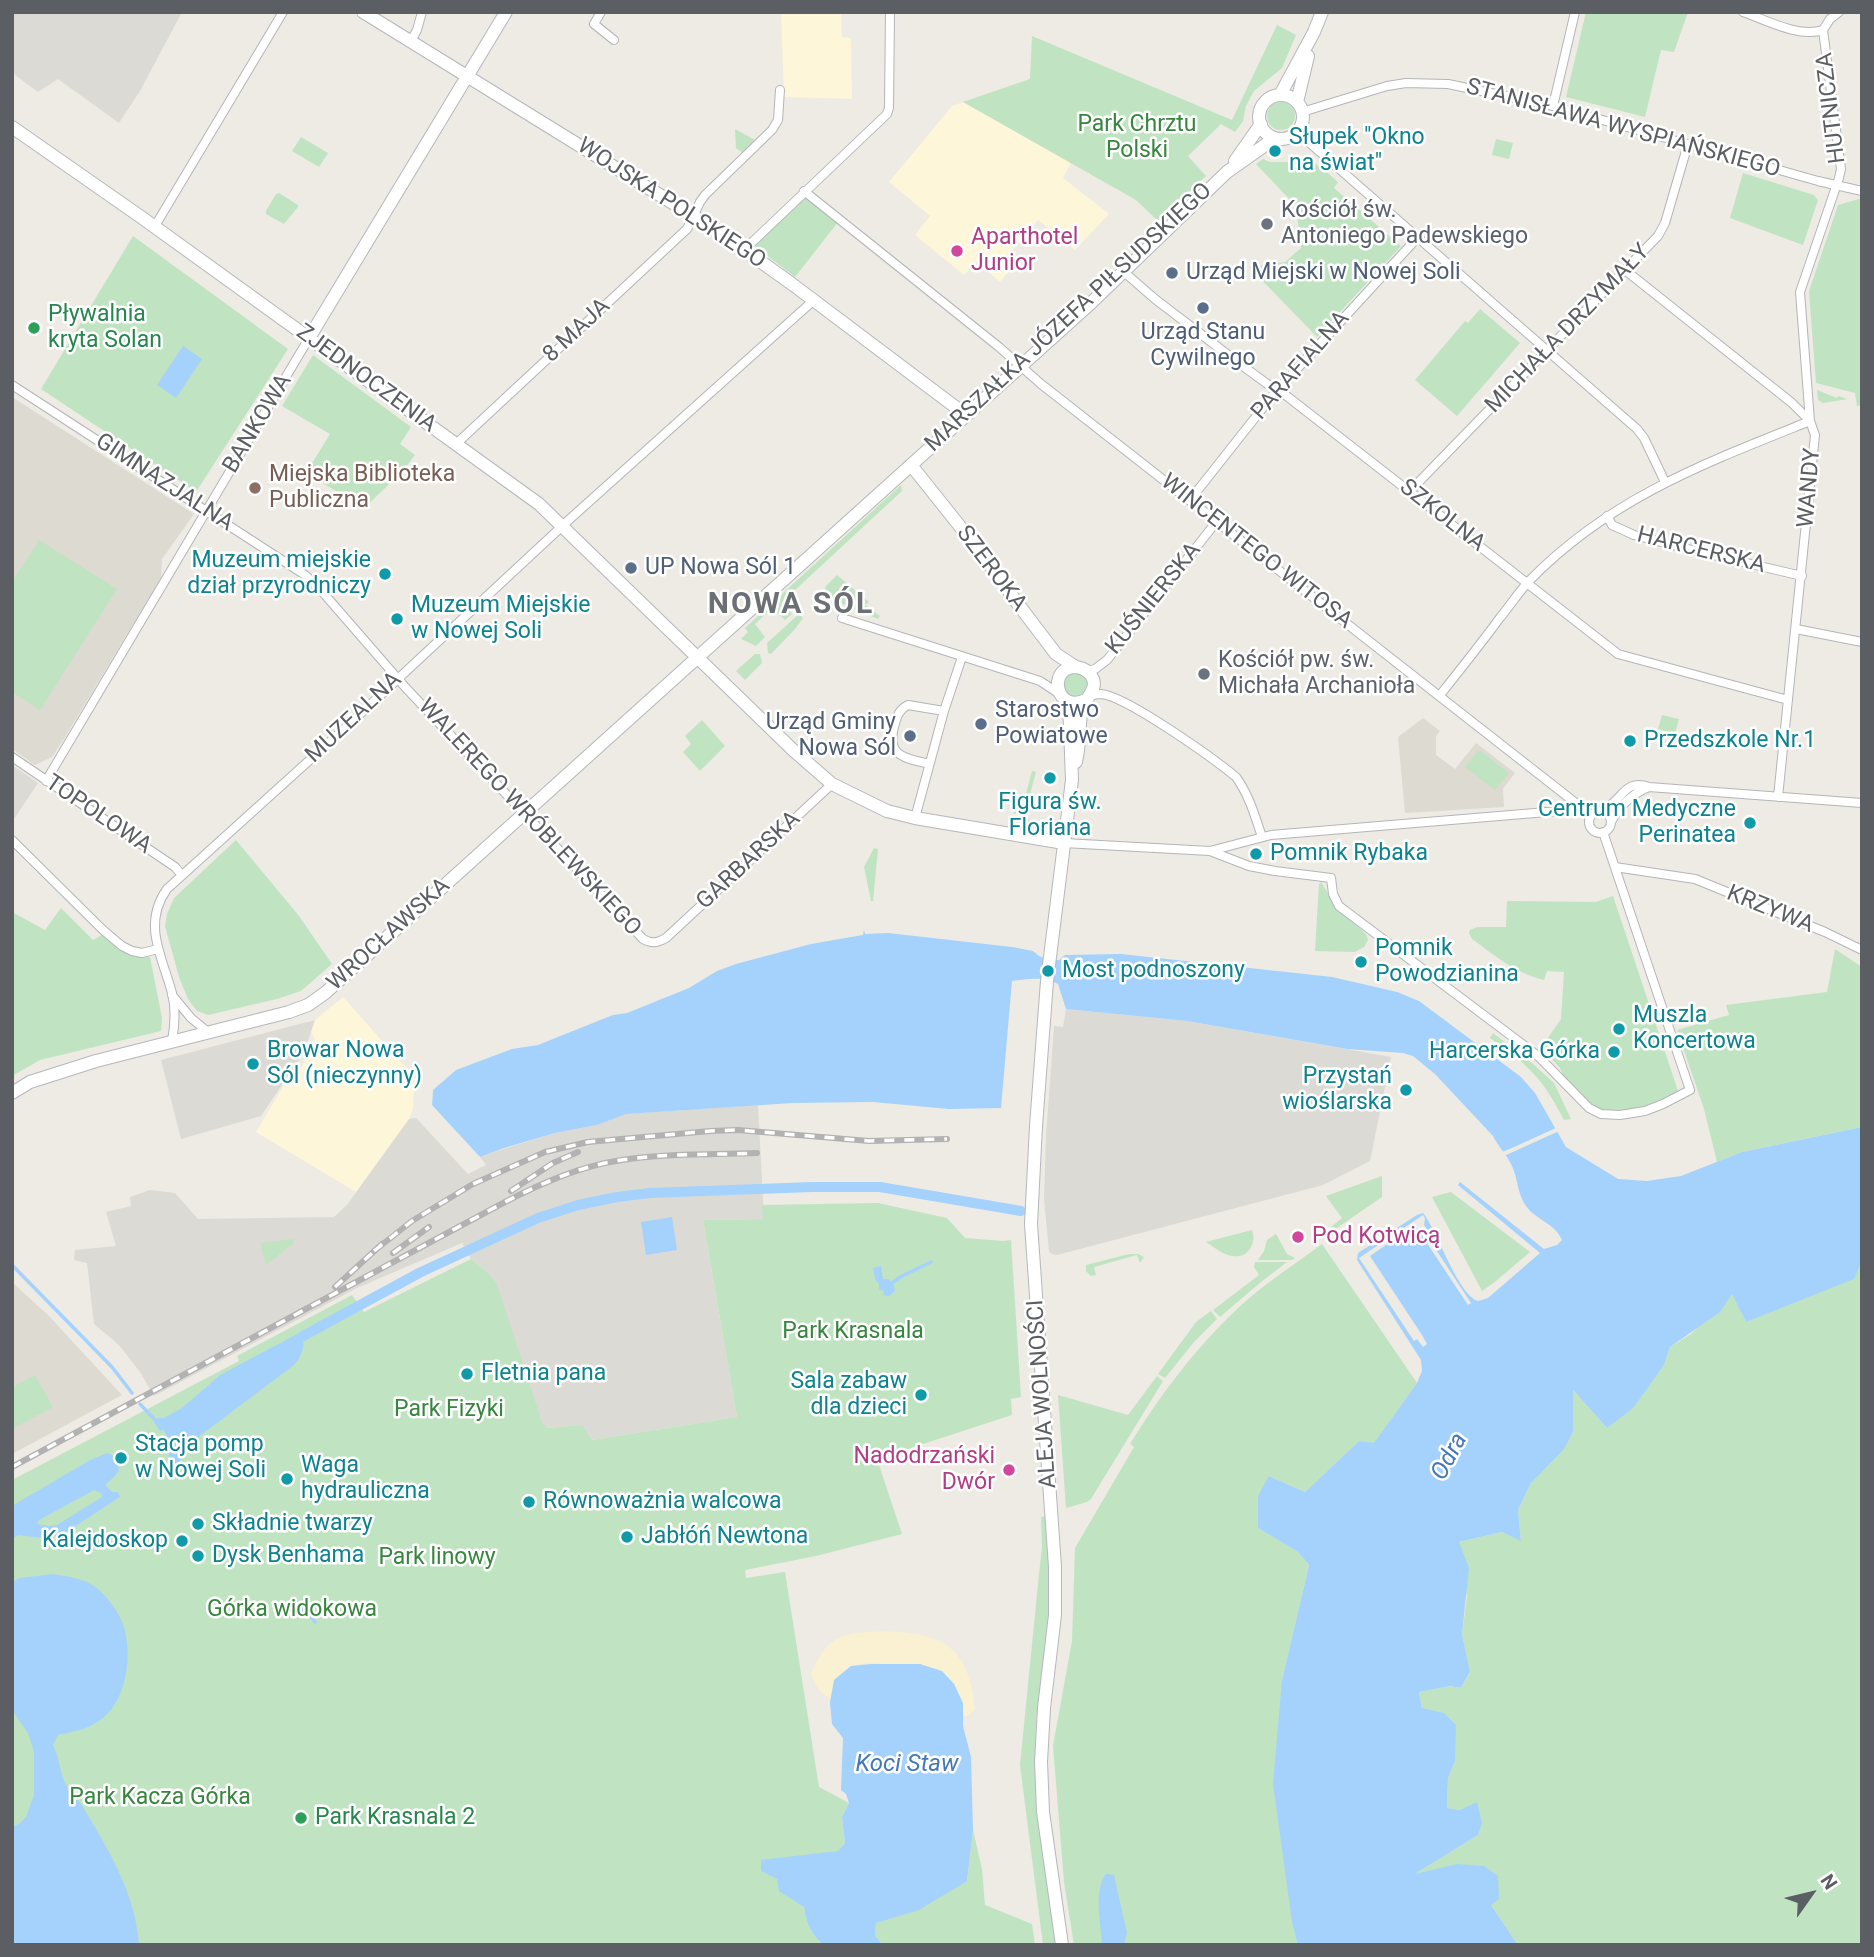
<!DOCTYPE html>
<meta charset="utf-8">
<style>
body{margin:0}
#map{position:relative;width:1874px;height:1957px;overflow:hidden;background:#edebe3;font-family:Roboto,sans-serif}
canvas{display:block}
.frame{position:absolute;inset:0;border:14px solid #5b5e63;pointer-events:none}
.north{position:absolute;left:1776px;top:1859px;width:70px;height:70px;-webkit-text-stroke:5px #fff;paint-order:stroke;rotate:56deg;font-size:19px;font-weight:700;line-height:28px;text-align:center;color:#5b5e63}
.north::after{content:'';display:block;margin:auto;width:24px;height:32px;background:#5b5e63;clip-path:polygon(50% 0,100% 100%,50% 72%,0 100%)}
</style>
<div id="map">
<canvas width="1874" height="1957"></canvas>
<div class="frame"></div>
<div class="north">N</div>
</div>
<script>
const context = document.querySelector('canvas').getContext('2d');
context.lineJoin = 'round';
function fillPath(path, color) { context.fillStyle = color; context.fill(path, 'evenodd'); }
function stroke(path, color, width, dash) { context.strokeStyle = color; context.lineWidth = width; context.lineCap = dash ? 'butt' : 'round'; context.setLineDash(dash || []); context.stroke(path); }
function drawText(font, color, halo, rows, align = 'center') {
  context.font = font + ' Roboto,sans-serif'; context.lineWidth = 5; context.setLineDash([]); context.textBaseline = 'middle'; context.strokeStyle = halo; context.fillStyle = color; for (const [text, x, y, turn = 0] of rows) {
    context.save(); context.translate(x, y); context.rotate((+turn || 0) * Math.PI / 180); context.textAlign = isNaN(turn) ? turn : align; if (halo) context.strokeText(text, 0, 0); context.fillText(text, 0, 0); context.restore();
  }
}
const commercial = new Path2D(`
 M781,12H841L842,37L851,38L852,99L784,97Z
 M963,102L1071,163L1063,178L1109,214L1075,250L1038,220L1001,264L1009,271L1000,282L976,262L964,275L915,235L930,216L889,182L952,106Z
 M343,997L417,1080L414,1088L413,1109L409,1119L356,1192L256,1132L288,1078L298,1073L312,1048L309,1043L315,1040L306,1022L315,1020Z`);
const industrial = new Path2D(`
 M16,12H182L140,91L119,123L58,79L38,92L15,75L12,67V15Z
 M12,765L38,783L12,822Z
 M1066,1009L1187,1021L1391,1057L1370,1161L1323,1185L1057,1255L1052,1254L1049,1251L1044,1199L1046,1136L1054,1026L1063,1027Z
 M315,1020L304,1052L261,1116L181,1139L161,1060Z
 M758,1105L764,1219L703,1220L737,1417L592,1440L583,1425L546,1428L542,1422L487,1272L471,1259L462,1243L357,1288L154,1396L140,1372L119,1345L94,1324L87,1263L74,1260L75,1250L116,1246L106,1212L131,1206L130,1197L150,1190L175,1193L198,1219L334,1217L347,1205L409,1119L416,1118L468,1174L486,1165L480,1157L497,1151L555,1133L597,1125L625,1114Z`);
const education = new Path2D(`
 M12,397L194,514L162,559L161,578L65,737L52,757L35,765L12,749Z
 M1423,718L1440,731L1436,736V755L1455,769L1476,743L1515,773L1503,789L1504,807L1405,813L1398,737Z
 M12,1282L49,1316L122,1395L12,1454Z`);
const green = new Path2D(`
 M1586,12H1688L1674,52L1661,50L1645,117L1566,97Z
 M1277,25L1296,35L1282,68L1254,91L1246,106L1243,121L1235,132L1221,124L1188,156L1206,176L1158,221L1136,200L963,102L1030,79L1032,36L1232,120Z
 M1267 116a14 14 0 1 1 28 0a14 14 0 1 1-28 0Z
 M735,129L755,140L743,153L736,148Z
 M301,137L328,153L319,167L292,151Z
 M1496,139L1513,143L1509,159L1492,155Z
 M1303,157L1321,167L1338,182L1334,188L1401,246L1317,337L1249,267L1285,262L1301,248L1296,206L1256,164L1263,159L1270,162H1298Z
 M1743,173L1814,195L1818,200L1803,245L1730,218Z
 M279,193L298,205V207L284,224L266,214V211L276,194Z
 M805,195L838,222L795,277L753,245Z
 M1862,198V405L1857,406L1855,393L1816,383L1809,291L1838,205Z
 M133,236L288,349L196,492L41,389Z
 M1480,309L1520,343L1457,416L1415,380L1465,321L1468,323Z
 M313,355L411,427L400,444L415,455L401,473L364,508L306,473L330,434L282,406Z
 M1817,390L1837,398L1838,396L1848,399L1823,403L1818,400Z
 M901,485L902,491L782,602L792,614L785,620L772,608L755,624L765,637L756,646L741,639L748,632L745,628Z
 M39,540L117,589L40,710L12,692V582Z
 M837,575L869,602L865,605L880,616L878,619L828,598L825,587Z
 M799,614L803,618L795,629L771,654L768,653L767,643Z
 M755,654H760L762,663L745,680L736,671Z
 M1064 685a12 12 0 1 1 24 0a12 12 0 1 1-24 0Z
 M1662,715L1679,719L1675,734L1658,729Z
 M702,720L725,746L700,771L683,752L691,744L685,736Z
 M1479,750L1509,773L1495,790L1465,767Z
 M1032,771L1036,772L1024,816L1031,821L1028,826L1018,824L1020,815L1014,813L1013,811L1016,808H1022L1024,801L1018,800L1017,797L1020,793L1026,794Z
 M236,840L299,916L332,964L301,991L277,999L208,1015L197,1011L188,999L179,977L165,926L167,914L174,898Z
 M874,848L878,849L873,901H871L864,867Z
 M1321,882L1337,908L1366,934L1368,940L1364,947L1355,952L1315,951L1319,884Z
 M1613,896L1678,1091L1656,1104L1641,1109L1610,1111L1597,1108L1590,1105L1565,1080L1560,1068L1541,1048L1561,1019L1564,972L1547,971L1544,980C1513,972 1497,957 1472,939L1469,933L1470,930L1477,927H1506L1507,901L1596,902Z
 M61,908L93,940L102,935C118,949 128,958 150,957L162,1018L161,1031L40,1060L12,1076V912L45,930Z
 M1835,949L1862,967V1127L1742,1152L1717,1162L1704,1109L1677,1030L1729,1015L1726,1005L1827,992Z
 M1493,1033L1532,1063L1554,1083L1571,1119L1564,1120C1542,1077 1528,1065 1490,1038Z
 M1382,1176V1197L1334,1230L1331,1227L1342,1218L1326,1196Z
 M1451,1192L1530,1252L1496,1281L1482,1291L1432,1197Z
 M878,1203L947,1218L965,1238L1003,1241L1011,1240L1021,1397L1011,1399L1012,1415L877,1459L902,1534L816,1556L745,1570L746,1578L785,1572L819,1787L849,1803L842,1817L845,1843L838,1851L818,1854L777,1879L796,1901L804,1907C806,1923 811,1935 824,1945H12V1480L239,1361L237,1356L352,1295L364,1312L471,1259L487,1272L497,1284L542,1422L547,1428L583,1425L592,1440L737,1417L703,1220L763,1219L762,1205Z
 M1252,1230C1257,1243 1248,1259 1232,1256C1223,1255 1214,1247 1206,1242Z
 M1276,1234L1287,1254L1295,1258L1292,1260H1258L1264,1251L1267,1240Z
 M293,1239V1244L266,1265L260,1243Z
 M1322,1244L1417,1383L1374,1444L1359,1441L1305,1492L1269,1476L1258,1528L1298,1552L1309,1565L1282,1680L1298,1945H1074L1064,1882L1053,1746L1072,1641L1075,1548L1134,1447L1130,1444C1161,1394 1194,1350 1237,1309C1262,1285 1294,1265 1322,1244Z
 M1129,1254H1138L1144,1257L1140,1263L1137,1255L1094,1267L1096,1275L1091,1276L1086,1271V1265Z
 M1861,1258L1862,1945H1518L1491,1905L1412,1876L1478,1835L1460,1810L1447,1808L1448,1778L1455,1761L1422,1708L1419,1692L1450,1686L1461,1688L1470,1673L1462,1634L1467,1597L1459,1542L1502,1532L1521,1540L1518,1510L1531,1483L1573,1432L1572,1389L1607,1428L1664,1365L1670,1347L1691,1334L1732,1293L1746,1322Z
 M1255,1262H1287L1261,1282L1220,1317L1213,1310L1259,1275L1254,1267Z
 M1211,1311L1217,1319L1194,1342L1165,1378L1158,1374L1196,1322Z
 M35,1375L53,1407L12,1429V1387Z
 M1157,1376L1163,1381L1091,1499L1087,1502L1066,1508L1058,1395L1128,1415Z
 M1047,1516C1052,1560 1052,1605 1047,1649C1044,1673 1038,1698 1036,1722C1032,1797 1045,1871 1057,1945H1043L1020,1765L1039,1574L1042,1547L1041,1517Z
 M973,1830L982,1869L985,1905L1032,1924L1035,1945H883L875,1937L876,1923L967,1881Z`);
const sand = new Path2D(`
 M882,1631C942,1633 969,1645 975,1709L968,1716H963C962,1668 928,1664 890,1664C878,1664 862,1662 851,1666C845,1669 839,1676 834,1680L831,1700C820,1692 815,1686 811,1674C829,1634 840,1634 882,1631Z`);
const water = new Path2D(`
 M183,346L202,359L176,398L157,385Z
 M864,930L865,934L888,933L1012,947L1033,951L1039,956L1051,961L1059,960L1065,955L1121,954L1332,977L1397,992L1419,1001L1521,1077L1535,1093L1566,1147L1618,1179L1647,1181L1681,1176L1742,1152L1862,1127V1260L1854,1279L1746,1322L1732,1294L1720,1312L1670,1347L1664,1365L1633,1408L1607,1428L1573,1390V1432L1564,1449L1531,1483L1518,1510L1521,1541L1502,1532L1459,1542L1469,1568L1462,1634L1470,1672L1461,1688L1450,1686L1419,1692L1422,1708L1444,1713L1456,1725L1455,1761L1448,1778L1447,1808L1460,1810L1477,1802L1482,1823L1478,1835L1415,1874L1457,1864L1484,1866L1498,1876L1499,1899L1491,1905L1518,1945H1298L1292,1922L1273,1784L1282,1680L1309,1565L1298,1552L1258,1528V1496L1269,1476L1305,1492L1359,1441L1374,1443L1417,1383L1422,1371L1421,1360L1357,1260L1358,1253L1417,1215L1423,1213C1437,1230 1458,1295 1478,1301L1488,1298L1540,1253L1458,1185L1460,1182L1544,1249L1557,1245L1562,1240C1555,1223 1536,1220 1526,1206C1517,1194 1518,1177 1511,1164C1506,1154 1498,1146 1493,1136L1435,1074L1413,1056L1403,1053L1347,1049L1187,1021L1066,1009L1058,984C1045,976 1027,979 1012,981L1001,1108L949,1109L873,1102L793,1103L626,1114L597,1125L555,1133L504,1148L480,1157L432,1105L433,1090L456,1070L512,1049L538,1045L613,1015L627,1013L689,988L717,971L736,964L811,944L863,935Z
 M672,1217L677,1250L646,1255L641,1222Z
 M881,1266L883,1279H889L894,1286L895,1291L889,1296L883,1295L884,1291L879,1289V1284L875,1279L873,1268Z
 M301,1332C306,1344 303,1355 294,1365L201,1435L184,1457L173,1467L164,1440L168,1438L163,1429L160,1431L154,1422L157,1418H164L182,1408L220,1375Z
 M107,1453C115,1456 112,1454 116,1460C123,1472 115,1476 106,1484V1486L112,1492H118L120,1497L62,1535L42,1538L18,1535L12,1539V1506L90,1460ZM94,1490L101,1493L102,1497L57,1525L49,1526L37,1524L39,1520Z
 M53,1574C69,1577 86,1578 99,1590C109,1599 122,1616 125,1631C132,1659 126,1703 99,1721C88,1729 72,1732 58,1735L53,1745C60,1759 60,1773 66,1785C70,1793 78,1799 83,1807C108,1849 136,1894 139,1945H12V1827L19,1824L26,1817L34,1795V1752L28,1733L12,1710V1582L20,1578Z
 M872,1664H920L942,1671L954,1684L963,1703V1726L971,1757L973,1830L967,1881L919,1910L876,1923L875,1936L883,1945H824C811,1935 806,1923 804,1907L779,1891L777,1879L761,1871V1860L838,1851L845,1843L842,1817L849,1803L846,1794L841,1790L843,1738L832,1724L830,1702L834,1680L851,1666Z
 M1106,1874L1114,1875L1127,1933L1124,1945H1102C1101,1923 1093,1891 1106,1874Z`);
const pier = new Path2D(`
 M1558,1127L1559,1131L1504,1156L1503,1159L1497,1151L1502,1152L1512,1148Z
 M1423,1215L1425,1219L1424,1225L1431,1235L1429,1239L1471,1303L1468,1305L1415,1225L1370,1256L1422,1335L1427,1344L1423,1347L1417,1339L1414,1341L1359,1258Z`);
const stream = new Path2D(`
 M12,1265L112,1367L132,1393
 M892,1283L902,1276L931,1262
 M140,1404L155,1420
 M294,1606L306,1611L315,1622`);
const canal = new Path2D(`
 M303,1336L421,1272L538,1218L578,1205L617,1197L650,1193L812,1187H880L1021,1211`);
const street = new Path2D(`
 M601,12L594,24L614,40
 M1743,12C1766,20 1799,38 1823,30
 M1823,30L1830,19L1839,12
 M411,41L417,30L422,12
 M1553,106L1575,12
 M1302,112L1387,86L1406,83L1448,84L1553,106L1818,181L1862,191
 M1297,132L1637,429L1644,438L1665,482
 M804,191L999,347L1041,384L1591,815
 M155,226L283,12
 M745,249L887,114L889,108L890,12
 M1124,272L1155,299L1240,364L1266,383L1288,397L1618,654L1788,700
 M12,385L305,575L319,588L405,687L643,939C652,944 657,943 666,938L832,784
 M456,444L687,229L700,202L705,195L772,130L778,120L780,90
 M1410,491L1658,236L1665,223L1688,144
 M1190,500L1273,395L1418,237
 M1607,516L1612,525L1634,535L1700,552L1802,576
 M842,618L1040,681L1058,693
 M1796,629L1862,642
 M1087,671L1095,669L1107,660L1217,521
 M1440,695C1460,670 1480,645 1499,619C1509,607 1518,593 1529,581C1610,498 1705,463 1810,421L1792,403L1625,270
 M1090,696C1094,695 1097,694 1101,694C1126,696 1213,758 1236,777C1249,795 1255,816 1262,837
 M12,757L175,867L182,875
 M929,764C906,758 886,757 894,727C897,717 898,710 908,705L944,711
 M46,781L309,338
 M1778,797L1815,435L1810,421L1800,292L1839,178L1841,169L1823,30
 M1600,811C1621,805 1623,777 1649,787L1862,803
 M1589 822a11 11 0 1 1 22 0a11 11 0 1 1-22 0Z
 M915,818L944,711L962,657
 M1611,822C1619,806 1633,793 1649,787
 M12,840L103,930L122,946L132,951L142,953L158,949
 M1064,843L1210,851L1271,835L1559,811L1580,806
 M1210,851L1249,866L1275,871L1331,878L1333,894L1339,906L1538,1056L1589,1108L1601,1114L1620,1115L1645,1111L1663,1104L1690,1090L1603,832
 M1615,867L1695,879L1825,932L1862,950
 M172,995L191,1018L208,1032
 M172,1041C175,1025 176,1009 172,993C162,956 142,924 167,889L344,729L572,517L814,300`);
const secondary = new Path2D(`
 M363,12L718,231L792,284L966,415
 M1280,95L1314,32L1322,12
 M1259 117a22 22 0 1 1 44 0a22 22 0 1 1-44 0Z
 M1297,102L1308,56
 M12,127L141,217L539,504L794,751L832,784L887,811L915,818L1064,843
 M1235,161L1261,124
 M309,338L506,12
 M911,465L982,554L1018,604L1056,654L1076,667
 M1076,762C1080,745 1079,729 1081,712C1083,698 1103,688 1089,673C1085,669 1080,667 1074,667C1047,669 1056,714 1086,700
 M12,1093L30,1082L96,1061L289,1012L308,1005L325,993L1092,302L1227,172L1275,138
 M1062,1945L1043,1812L1041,1762L1044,1708L1055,1615V1567L1031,1224L1036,1126L1047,981L1072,780L1069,702`);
const rail = new Path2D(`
 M511,1191L553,1163L578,1152
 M374,1251L412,1221L473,1184L545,1152L588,1142L710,1131L738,1130L869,1141L947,1139
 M393,1253L429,1227
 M335,1287L382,1244
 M12,1467L505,1202C542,1183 580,1166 622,1160C666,1153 712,1155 757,1153`);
const markers = [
 [1275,151,7,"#0f9aa8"],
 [1267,224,7,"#6b7280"],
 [957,251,7,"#d1479c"],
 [1172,273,7,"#5c6f8a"],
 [1203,308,7,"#5c6f8a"],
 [34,328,7,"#2e9e5b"],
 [255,488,7,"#8d6e63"],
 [631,568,7,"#5c6f8a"],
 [385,574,7,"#0f9aa8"],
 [397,619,7,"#0f9aa8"],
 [1204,674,7,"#6b7280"],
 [981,724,7,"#5c6f8a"],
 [910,736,7,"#5c6f8a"],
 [1630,741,7,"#0f9aa8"],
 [1050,778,7,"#0f9aa8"],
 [1750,823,7,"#0f9aa8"],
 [1256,854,7,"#0f9aa8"],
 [1361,962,7,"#0f9aa8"],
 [1048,971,7,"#0f9aa8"],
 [1619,1029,7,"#0f9aa8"],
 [1614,1052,7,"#0f9aa8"],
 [253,1064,7,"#0f9aa8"],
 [1406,1090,7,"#0f9aa8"],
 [1298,1237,7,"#d1479c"],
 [467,1374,7,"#0f9aa8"],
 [921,1395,7,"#0f9aa8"],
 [121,1458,7,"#0f9aa8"],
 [1009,1470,7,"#d1479c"],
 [287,1479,7,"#0f9aa8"],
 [529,1502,7,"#0f9aa8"],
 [198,1524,7,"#0f9aa8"],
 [627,1537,7,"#0f9aa8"],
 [182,1541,7,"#0f9aa8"],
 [198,1556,7,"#0f9aa8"],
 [301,1818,7,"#2e9e5b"]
];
const streetNames = [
 ["HUTNICZA",1832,108,-97],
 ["STANISŁAWA WYSPIAŃSKIEGO",1623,129,15],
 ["WOJSKA POLSKIEGO",671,204,33],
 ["MARSZAŁKA JÓZEFA PIŁSUDSKIEGO",1069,318,-43],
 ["MICHAŁA DRZYMAŁY",1568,329,-46],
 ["8 MAJA",577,331,-43],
 ["PARAFIALNA",1301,366,-49],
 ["ZJEDNOCZENIA",366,379,36],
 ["BANKOWA",258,424,-59],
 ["GIMNAZJALNA",164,483,33],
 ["WANDY",1810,488,-85],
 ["SZKOLNA",1442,516,38],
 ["HARCERSKA",1701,551,14],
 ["WINCENTEGO WITOSA",1256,552,38],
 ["SZEROKA",991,569,53],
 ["KUŚNIERSKA",1154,599,-51],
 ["MUZEALNA",354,718,-43],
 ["TOPOLOWA",98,815,34],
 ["WALEREGO WRÓBLEWSKIEGO",529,818,47],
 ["GARBARSKA",749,861,-43],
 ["KRZYWA",1770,910,22],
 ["WROCŁAWSKA",389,935,-42],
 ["ALEJA WOLNOŚCI",1043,1394,-94]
];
const parkNames = [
 ["Park Chrztu",1137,125],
 ["Polski",1137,151],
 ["Park Krasnala",853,1332],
 ["Park Fizyki",449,1410],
 ["Park linowy",437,1558],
 ["Górka widokowa",292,1610],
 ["Park Kacza Górka",160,1798]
];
const cultureNames = [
 ["Słupek \"Okno",1289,138],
 ["na świat\"",1289,164],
 ["Muzeum miejskie",371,561,"right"],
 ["dział przyrodniczy",371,587,"right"],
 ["Muzeum Miejskie",411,606],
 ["w Nowej Soli",411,632],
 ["Przedszkole Nr.1",1644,741],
 ["Figura św.",1050,803,"center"],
 ["Floriana",1050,829,"center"],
 ["Centrum Medyczne",1736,810,"right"],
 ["Perinatea",1736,836,"right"],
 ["Pomnik Rybaka",1270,854],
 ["Pomnik",1375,949],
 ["Powodzianina",1375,975],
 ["Most podnoszony",1062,971],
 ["Muszla",1633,1016],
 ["Koncertowa",1633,1042],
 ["Browar Nowa",267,1051],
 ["Sól (nieczynny)",267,1077],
 ["Harcerska Górka",1600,1052,"right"],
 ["Przystań",1392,1077,"right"],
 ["wioślarska",1392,1103,"right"],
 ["Fletnia pana",481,1374],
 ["Sala zabaw",907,1382,"right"],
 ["dla dzieci",907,1408,"right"],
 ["Stacja pomp",135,1445],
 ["w Nowej Soli",135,1471],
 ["Waga",301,1466],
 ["hydrauliczna",301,1492],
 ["Równoważnia walcowa",543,1502],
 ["Składnie twarzy",212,1524],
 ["Jabłóń Newtona",641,1537],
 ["Kalejdoskop",168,1541,"right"],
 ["Dysk Benhama",212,1556]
];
const worshipNames = [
 ["Kościół św.",1281,211],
 ["Antoniego Padewskiego",1281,237],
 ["Kościół pw. św.",1218,661],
 ["Michała Archanioła",1218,687]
];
const hotelNames = [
 ["Aparthotel",971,238],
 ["Junior",971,264],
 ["Pod Kotwicą",1312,1237],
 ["Nadodrzański",995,1457,"right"],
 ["Dwór",995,1483,"right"]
];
const serviceNames = [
 ["Urząd Miejski w Nowej Soli",1186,273],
 ["Urząd Stanu",1203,333,"center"],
 ["Cywilnego",1203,359,"center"],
 ["UP Nowa Sól 1",645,568],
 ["Starostwo",995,711],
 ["Powiatowe",995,737],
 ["Urząd Gminy",896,723,"right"],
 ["Nowa Sól",896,749,"right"]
];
const leisureNames = [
 ["Pływalnia",48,315],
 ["kryta Solan",48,341],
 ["Park Krasnala 2",315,1818]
];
const educationNames = [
 ["Miejska Biblioteka",269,475],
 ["Publiczna",269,501]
];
const waterNames = [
 ["Odra",1450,1457,-62],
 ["Koci Staw",907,1765]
];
const districtNames = [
 ["NOWA SÓL",791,605]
];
fillPath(commercial, '#fdf6d9');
fillPath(industrial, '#dcdad5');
fillPath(education, '#dddad1');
fillPath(green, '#c0e4c1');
fillPath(sand, '#f9f1d2');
fillPath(water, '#a4d2fc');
fillPath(pier, '#edebe3');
stroke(stream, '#a4d2fc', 3.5);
stroke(canal, '#a4d2fc', 10);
stroke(street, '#b3b5ba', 10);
stroke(secondary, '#b4b7bd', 14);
stroke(street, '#fff', 8);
stroke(secondary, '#fff', 12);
stroke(rail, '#b2b2b3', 6);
stroke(rail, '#fff', 3.5, [10]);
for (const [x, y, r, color] of markers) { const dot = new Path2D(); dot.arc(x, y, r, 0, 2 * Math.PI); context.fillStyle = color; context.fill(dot); stroke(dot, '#fff', 2.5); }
drawText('23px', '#5b5e63', '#fff', streetNames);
drawText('23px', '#38853f', '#fff', parkNames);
drawText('23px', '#0d838f', '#fff', cultureNames, 'left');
drawText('23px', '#5b616d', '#fff', worshipNames, 'left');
drawText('23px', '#b23c85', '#fff', hotelNames, 'left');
drawText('23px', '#4e5e75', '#fff', serviceNames, 'left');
drawText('23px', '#27864d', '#fff', leisureNames, 'left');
drawText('23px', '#785e54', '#fff', educationNames, 'left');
drawText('italic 24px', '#4478b6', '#fff', waterNames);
context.letterSpacing = '2px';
drawText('bold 30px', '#6c7075', '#fff', districtNames);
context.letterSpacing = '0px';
</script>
